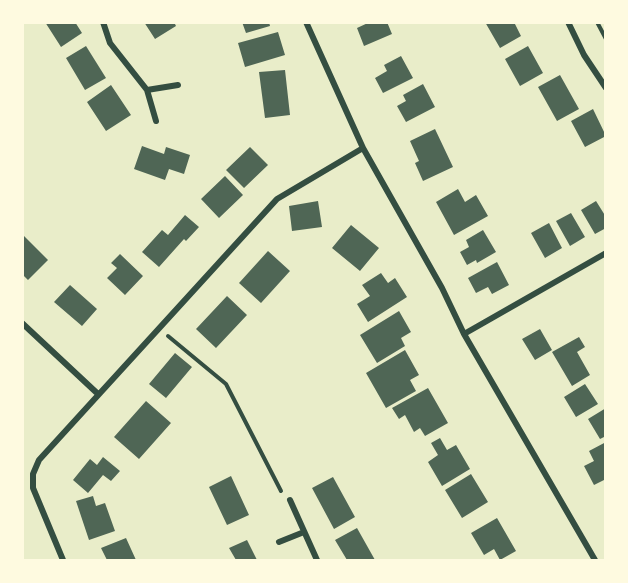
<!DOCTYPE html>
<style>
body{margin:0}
#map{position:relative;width:628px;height:583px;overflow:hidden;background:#e9edc9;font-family:Figtree,sans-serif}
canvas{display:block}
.frame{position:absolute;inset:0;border:24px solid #fefae0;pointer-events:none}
</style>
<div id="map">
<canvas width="628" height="583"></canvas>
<div class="frame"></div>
</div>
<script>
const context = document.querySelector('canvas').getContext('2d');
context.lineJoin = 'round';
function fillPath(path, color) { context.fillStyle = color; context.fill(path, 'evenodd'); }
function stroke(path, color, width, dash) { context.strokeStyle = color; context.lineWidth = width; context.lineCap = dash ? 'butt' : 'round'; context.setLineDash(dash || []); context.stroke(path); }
const building = new Path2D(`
 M45,22H75L82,33L61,47Z
 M144,22H174L176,26L155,39Z
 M242,22H269L270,26L246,33Z
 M370,22H387L392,34L364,46L357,28Z
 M485,22H514L521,36L500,48Z
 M278,32L285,55L245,67L238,43Z
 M86,46L106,78L85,90L66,58Z
 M528,46L543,73L520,86L505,59Z
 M401,56L413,78L383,93L375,78L387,71L384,65Z
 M285,70L290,115L265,118L259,72Z
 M560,75L579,109L557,121L538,87Z
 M423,84L435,107L406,122L397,106L406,101L403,95Z
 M111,85L131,115L106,131L87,102Z
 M593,109L606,136L585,147L571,121Z
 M435,129L453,167L423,181L415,163L419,161L410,141Z
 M142,146L164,154L166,147L190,155L184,174L169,169L165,180L134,169Z
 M250,147L268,165L244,188L226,170Z
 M225,176L243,195L219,218L201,199Z
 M458,189L465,202L476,195L488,216L454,235L436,202Z
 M318,201L322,227L292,231L289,206Z
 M596,201L606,217V228L595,234L581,210Z
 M571,213L585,237L570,246L556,221Z
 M185,215L199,227L186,241L184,239L159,267L142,252L162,230L168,235Z
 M549,223L562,248L545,258L531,233Z
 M351,225L379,248L360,271L332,248Z
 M483,230L496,252L477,263L476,260L467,265L460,252L469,247L466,240Z
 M24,236L48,260L28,280L22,274Z
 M268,251L290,271L261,303L239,283Z
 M120,254L143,276L125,295L107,278L117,268L111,263Z
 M497,262L509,285L492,294L488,287L476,293L468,278Z
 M381,273L388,283L395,278L407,297L368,322L357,304L370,296L362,285Z
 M70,285L97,309L82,326L54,302Z
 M227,296L247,315L216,348L196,329Z
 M399,311L411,332L401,338L405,346L377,363L360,335Z
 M540,329L552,350L535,360L522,339Z
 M579,337L585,347L577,352L590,375L572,386L552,352Z
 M405,350L419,375L410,380L416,391L386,408L366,373Z
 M175,353L192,367L166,398L149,384Z
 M585,384L598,404L576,417L564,397Z
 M428,388L448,423L425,436L420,428L414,432L405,415L399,419L392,408Z
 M146,401L171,423L139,459L114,437Z
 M606,408V436L600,439L588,419Z
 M440,438L447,450L456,445L470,469L442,486L428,462L438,455L431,443Z
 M606,442V479L594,485L584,466L594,461L589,451Z
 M103,457L120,471L111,481L103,475L88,493L73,480L90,459L97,465Z
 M471,474L488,502L462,518L445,490Z
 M231,476L249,515L227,525L209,487Z
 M333,477L355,517L334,529L312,488Z
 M93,496L96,506L105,503L115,531L89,540L76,501Z
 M497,518L516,551L500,560L494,549L484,555L471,533Z
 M357,528L375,560H347L335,540Z
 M126,538L136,560H107L101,548Z
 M247,540L257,560H236L229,548Z`);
const path = new Path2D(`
 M597,22L606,39
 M168,336L226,384L281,491`);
const minor = new Path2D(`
 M103,22L110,43L147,90L156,121
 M306,22L363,148
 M568,22L584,55L606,88
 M147,90L178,85
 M22,323L98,394
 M464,334L606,253
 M290,500L317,560
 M279,542L304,532
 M63,560L33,488V474L39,460L277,199L363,148L442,288L464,334L595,560`);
fillPath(building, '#4f6655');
stroke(path, '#344e41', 4);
stroke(minor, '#344e41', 6);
</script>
